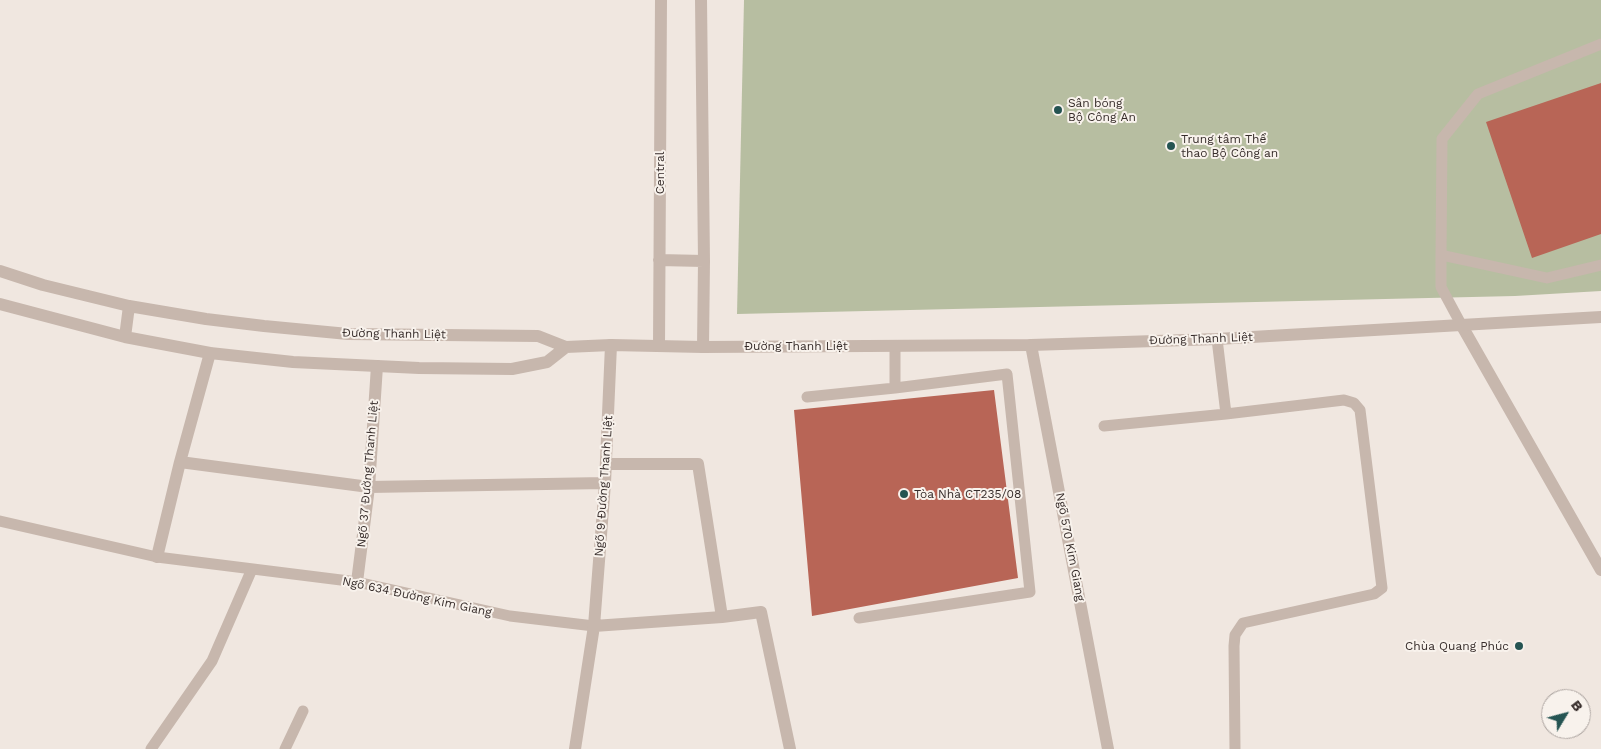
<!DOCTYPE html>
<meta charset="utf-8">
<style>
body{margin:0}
#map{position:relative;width:1601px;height:749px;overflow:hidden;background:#f0e7e0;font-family:"Work Sans",sans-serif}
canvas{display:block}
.north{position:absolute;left:1541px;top:689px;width:50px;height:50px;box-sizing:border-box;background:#f8f2ec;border:1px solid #aba39f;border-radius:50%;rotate:53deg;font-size:14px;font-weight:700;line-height:20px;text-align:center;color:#372d2b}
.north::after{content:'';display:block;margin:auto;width:18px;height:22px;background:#255452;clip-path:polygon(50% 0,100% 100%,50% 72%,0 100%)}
</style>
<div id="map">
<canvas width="1601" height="749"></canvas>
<div class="north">B</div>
</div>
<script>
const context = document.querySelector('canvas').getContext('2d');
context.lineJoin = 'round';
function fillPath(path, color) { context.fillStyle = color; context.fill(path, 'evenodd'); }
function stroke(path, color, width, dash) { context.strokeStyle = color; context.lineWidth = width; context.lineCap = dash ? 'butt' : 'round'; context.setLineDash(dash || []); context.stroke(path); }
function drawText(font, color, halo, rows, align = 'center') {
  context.font = font + ' "Work Sans",sans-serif'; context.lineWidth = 4; context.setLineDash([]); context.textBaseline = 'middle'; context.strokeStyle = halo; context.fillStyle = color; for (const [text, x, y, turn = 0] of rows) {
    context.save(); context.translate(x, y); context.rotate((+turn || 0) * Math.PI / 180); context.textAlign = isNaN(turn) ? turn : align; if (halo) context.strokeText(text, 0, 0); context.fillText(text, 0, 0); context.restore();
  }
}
const green = new Path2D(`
 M744,0H1601V291L1515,296L737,314Z`);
const building = new Path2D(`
 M1601,83V234L1532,258L1486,122Z
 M994,390L1018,578L812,616L794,410Z`);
const service = new Path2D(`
 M1441,255L1442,139L1478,94L1601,44
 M1462,326L1441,287V255L1547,278L1601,265
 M1217,339L1226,414
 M807,397L895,388
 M1104,426L1226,414L1344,400L1354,403L1360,410L1382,588L1374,594L1243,623L1235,635L1234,646L1235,749
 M0,521L157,557L357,582L510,616L594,626
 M859,618L1030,592L1007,374L895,388V346
 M151,749L212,661L252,569
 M285,749L303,711`);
const minor = new Path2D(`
 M701,0L704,261L703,347
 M659,260L704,261
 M1462,326L1601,570
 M659,345L661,0
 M1031,345L1108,749
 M180,462L369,487L605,483
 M606,464H698L722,617
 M157,557L180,462L210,353
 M357,582L369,487L377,366
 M594,626L722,617L761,612L790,749
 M575,749L594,626L605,483L611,345`);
const tertiary = new Path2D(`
 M0,271L43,285L129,306L206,319L264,326L348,334L538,336L566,347L611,345L703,347L1031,345L1217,339L1601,317
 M0,304L125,337L210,353L293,362L419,368L512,369L547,362L566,347
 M125,337L129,306`);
const markers = [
 [1058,110,5,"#255452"],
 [1171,146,5,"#255452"],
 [904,494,5,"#255452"],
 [1519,646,5,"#255452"]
];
const poiNames = [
 ["Sân bóng",1068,103],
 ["Bộ Công An",1068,117],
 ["Trung tâm Thể",1181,139],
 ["thao Bộ Công an",1181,153],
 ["Tòa Nhà CT235/08",914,494],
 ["Chùa Quang Phúc",1509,646,"right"]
];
const streetNames = [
 ["Central",660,173,-90],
 ["Đường Thanh Liệt",394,334,1],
 ["Đường Thanh Liệt",1201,339,-2],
 ["Đường Thanh Liệt",796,346],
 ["Ngõ 37 Đường Thanh Liệt",368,474,-85],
 ["Ngõ 9 Đường Thanh Liệt",604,486,-86],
 ["Ngõ 570 Kim Giang",1070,547,79],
 ["Ngõ 634 Đường Kim Giang",417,597,12]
];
fillPath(green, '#b7bea1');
fillPath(building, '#b86556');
stroke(service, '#c7b7ad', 11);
stroke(minor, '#c7b7ad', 12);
stroke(tertiary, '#c7b7ad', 12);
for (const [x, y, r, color] of markers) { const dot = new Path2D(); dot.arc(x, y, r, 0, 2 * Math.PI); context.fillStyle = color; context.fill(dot); stroke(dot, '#f8f2ec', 2); }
drawText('12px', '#372d2b', '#f8f2ec', poiNames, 'left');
drawText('12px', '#372d2b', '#f8f2ec', streetNames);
</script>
